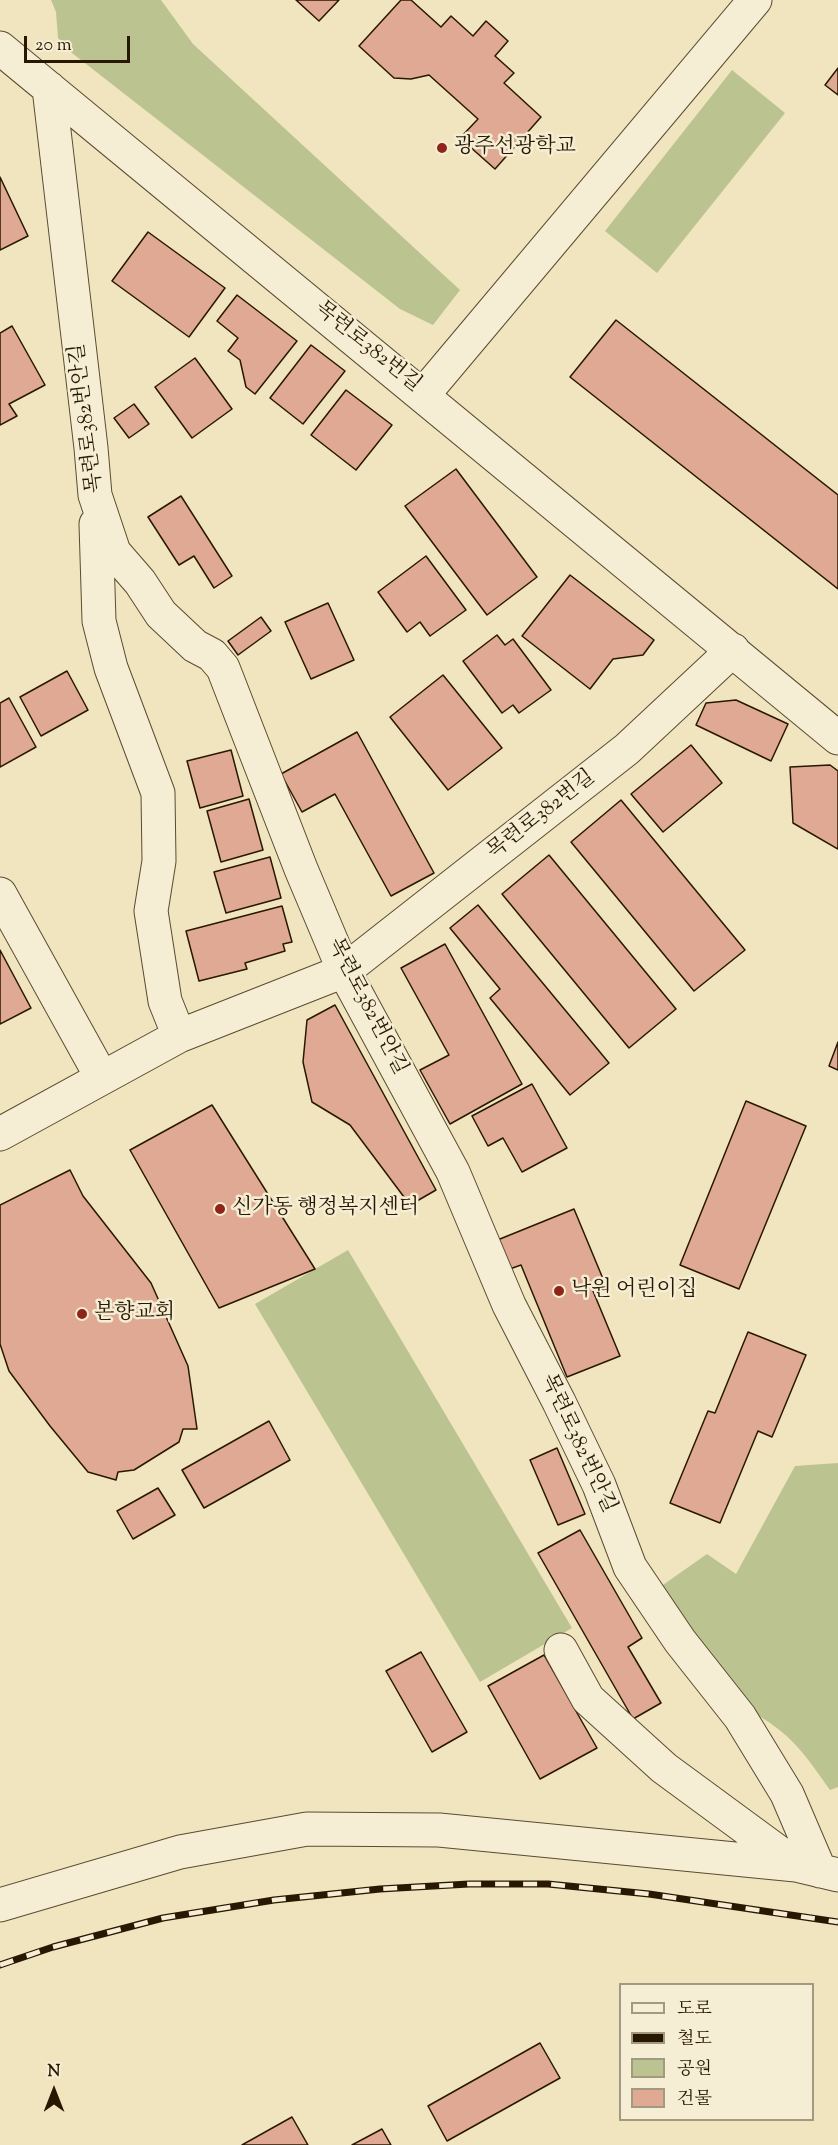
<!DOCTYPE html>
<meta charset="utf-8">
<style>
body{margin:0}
#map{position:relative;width:838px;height:2145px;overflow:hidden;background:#f0e5bf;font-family:"Sorts Mill Goudy","Noto Serif KR",serif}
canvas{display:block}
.legend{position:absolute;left:619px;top:1983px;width:195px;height:138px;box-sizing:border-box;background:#f5eed5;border:2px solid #a39880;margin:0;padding:8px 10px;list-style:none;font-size:18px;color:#291801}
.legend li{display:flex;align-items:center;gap:12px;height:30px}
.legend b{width:30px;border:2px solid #a39880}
.north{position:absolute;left:24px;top:2061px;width:60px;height:60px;-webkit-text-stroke:4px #f5eed5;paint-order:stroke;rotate:0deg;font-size:16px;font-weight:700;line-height:24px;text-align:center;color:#291801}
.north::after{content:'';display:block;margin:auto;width:21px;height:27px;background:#291801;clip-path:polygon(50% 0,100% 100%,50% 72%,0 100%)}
.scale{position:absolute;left:24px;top:36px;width:106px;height:27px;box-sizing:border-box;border:3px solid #291801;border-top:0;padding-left:8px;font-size:18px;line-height:21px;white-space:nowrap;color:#291801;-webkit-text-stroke:4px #f5eed5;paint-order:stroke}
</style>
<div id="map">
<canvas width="838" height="2145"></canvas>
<ul class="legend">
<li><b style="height:8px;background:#f5eed5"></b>도로</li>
<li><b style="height:8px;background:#291801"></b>철도</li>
<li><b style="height:16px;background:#bbc490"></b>공원</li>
<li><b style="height:16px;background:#e0a994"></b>건물</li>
</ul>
<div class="north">N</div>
<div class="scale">20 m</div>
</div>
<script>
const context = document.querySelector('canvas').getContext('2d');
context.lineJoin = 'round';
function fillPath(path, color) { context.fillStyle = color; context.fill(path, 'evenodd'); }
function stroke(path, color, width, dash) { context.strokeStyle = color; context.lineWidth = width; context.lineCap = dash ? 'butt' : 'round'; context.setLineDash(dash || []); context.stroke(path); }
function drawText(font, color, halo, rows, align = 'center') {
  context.font = font + ' "Sorts Mill Goudy","Noto Serif KR",serif'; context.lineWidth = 5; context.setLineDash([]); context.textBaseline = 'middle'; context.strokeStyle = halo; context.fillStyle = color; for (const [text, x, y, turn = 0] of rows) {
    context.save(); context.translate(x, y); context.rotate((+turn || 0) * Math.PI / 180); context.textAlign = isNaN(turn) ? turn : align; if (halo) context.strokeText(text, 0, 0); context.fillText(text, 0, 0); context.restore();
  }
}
const green = new Path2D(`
 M51,0H161L193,44L460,290L433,325L400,309L72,53L58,38L56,12Z
 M732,70L785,113L657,273L605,231Z
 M348,1250L572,1628L480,1682L255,1304Z
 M838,1463V1787L830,1790C805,1754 790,1732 750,1711L660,1587L707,1554L736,1574L795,1466Z`);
const building = new Path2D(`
 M296,0H339L319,21Z
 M401,0H411L441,27L451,16L473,36L486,21L508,41L495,56L514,73L504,83L541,117L495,169L460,138L478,119L429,75L411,79L394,78L359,46Z
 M838,68V95L825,85Z
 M0,177L28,236L0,250Z
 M148,232L225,288L189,337L112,281Z
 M237,295L297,341L255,394L246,387L240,360L228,351L238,338L217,321Z
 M616,320L838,495V589L570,377Z
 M12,326L45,385L9,404L17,416L0,425V333Z
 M311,345L345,371L303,424L270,398Z
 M195,358L232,409L192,438L155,387Z
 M346,390L392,425L356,470L311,435Z
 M134,404L149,424L129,438L114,418Z
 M456,469L537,577L487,615L405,506Z
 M181,496L232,576L214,588L194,556L179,565L148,517Z
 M426,556L466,610L430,636L420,622L407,632L378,592Z
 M570,575L654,640L643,655L613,659L590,689L522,636Z
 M328,603L354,660L311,679L285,622Z
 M261,617L271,631L238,655L228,641Z
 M497,635L505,645L513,639L551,690L519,713L513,705L502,713L463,661Z
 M67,671L88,710L41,736L20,697Z
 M443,675L502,748L448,790L390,717Z
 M9,698L36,747L0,767V703Z
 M736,700L788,724L771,761L696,725L706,703Z
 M357,732L434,873L391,896L335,794L302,812L281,774Z
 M691,745L722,783L663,832L631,794Z
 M231,750L243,796L200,808L187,761Z
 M830,765L838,771V849L793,823L790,767Z
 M249,799L263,850L221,862L207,811Z
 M621,800L745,950L694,991L571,842Z
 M549,855L676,1009L629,1048L502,894Z
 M270,857L281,898L226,913L214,872Z
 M478,905L609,1063L570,1095L490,998L500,989L450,928Z
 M282,906L292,942L283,944L285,951L245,963L247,969L199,981L186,931Z
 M445,944L522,1084L450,1124L420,1070L449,1055L401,968Z
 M0,950L31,1008L0,1024Z
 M335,1005L436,1190L410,1205L350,1125L312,1102L303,1062L307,1020Z
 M838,1042V1070L829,1066Z
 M532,1084L567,1148L522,1172L503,1138L488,1146L472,1116Z
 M746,1101L806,1126L739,1289L680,1265Z
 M212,1105L315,1269L219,1308L130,1150Z
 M70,1170L83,1196L151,1283L188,1366L197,1429H183L179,1442L134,1470L118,1472L116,1480L88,1472L50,1426L9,1371L0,1344V1205Z
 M574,1209L606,1286L593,1291L620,1356L567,1377L521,1265L507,1270L495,1241Z
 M748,1332L806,1355L772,1437L758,1431L720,1523L670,1503L708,1411L715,1413Z
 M269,1421L290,1460L204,1508L182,1470Z
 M557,1448L585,1514L558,1525L530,1460Z
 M158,1488L175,1515L133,1539L117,1511Z
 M580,1530L642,1638L628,1647L661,1703L633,1719L538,1553Z
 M421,1652L467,1732L432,1752L386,1671Z
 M544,1655L597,1748L540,1779L488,1686Z
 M540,2043L560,2078L447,2141L428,2106Z
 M292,2117L308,2145H242Z
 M382,2129L391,2145H352Z`);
const minor = new Path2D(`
 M0,48L838,738
 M49,88L91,448L95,495L114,552L140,582L161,614L195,646L212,655L223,668L301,869L344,971L453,1172L509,1305L559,1402L599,1485L630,1567L680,1641L740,1717L787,1794L820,1871
 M423,395L755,0
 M96,524L99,621L111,668L158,793L159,861L151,911L165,1001L179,1036
 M0,894L102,1078
 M0,1134L179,1036L344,971L627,749L733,650
 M561,1650L588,1699L664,1768L796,1865
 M0,1905L180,1852L307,1829L439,1830L796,1865L838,1875`);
const rail = new Path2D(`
 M0,1965L53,1947L163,1918L274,1900L380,1889L469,1884H548L649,1894L838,1922`);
const markers = [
 [442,148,6,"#8f2418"],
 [220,1209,6,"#8f2418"],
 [559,1291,6,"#8f2418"],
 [82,1314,6,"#8f2418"]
];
const poiNames = [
 ["광주선광학교",454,148],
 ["신가동 행정복지센터",232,1209],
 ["낙원 어린이집",571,1291],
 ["본향교회",94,1314]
];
const streetNames = [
 ["목련로382번길",367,348,39],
 ["목련로382번안길",88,418,-97],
 ["목련로382번길",542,816,-38],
 ["목련로382번안길",366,1007,63],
 ["목련로382번안길",577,1444,65]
];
fillPath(green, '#bbc490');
fillPath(building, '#e0a994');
stroke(building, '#291801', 1.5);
stroke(minor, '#5b4b30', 35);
stroke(minor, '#f5eed5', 33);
stroke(rail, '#291801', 7);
stroke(rail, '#f5eed5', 4.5, [14]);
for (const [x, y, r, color] of markers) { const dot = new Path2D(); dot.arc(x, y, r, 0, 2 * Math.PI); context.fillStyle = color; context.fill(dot); stroke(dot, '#f5eed5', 2); }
drawText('21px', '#291801', '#f5eed5', poiNames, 'left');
drawText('21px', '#291801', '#f5eed5', streetNames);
</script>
